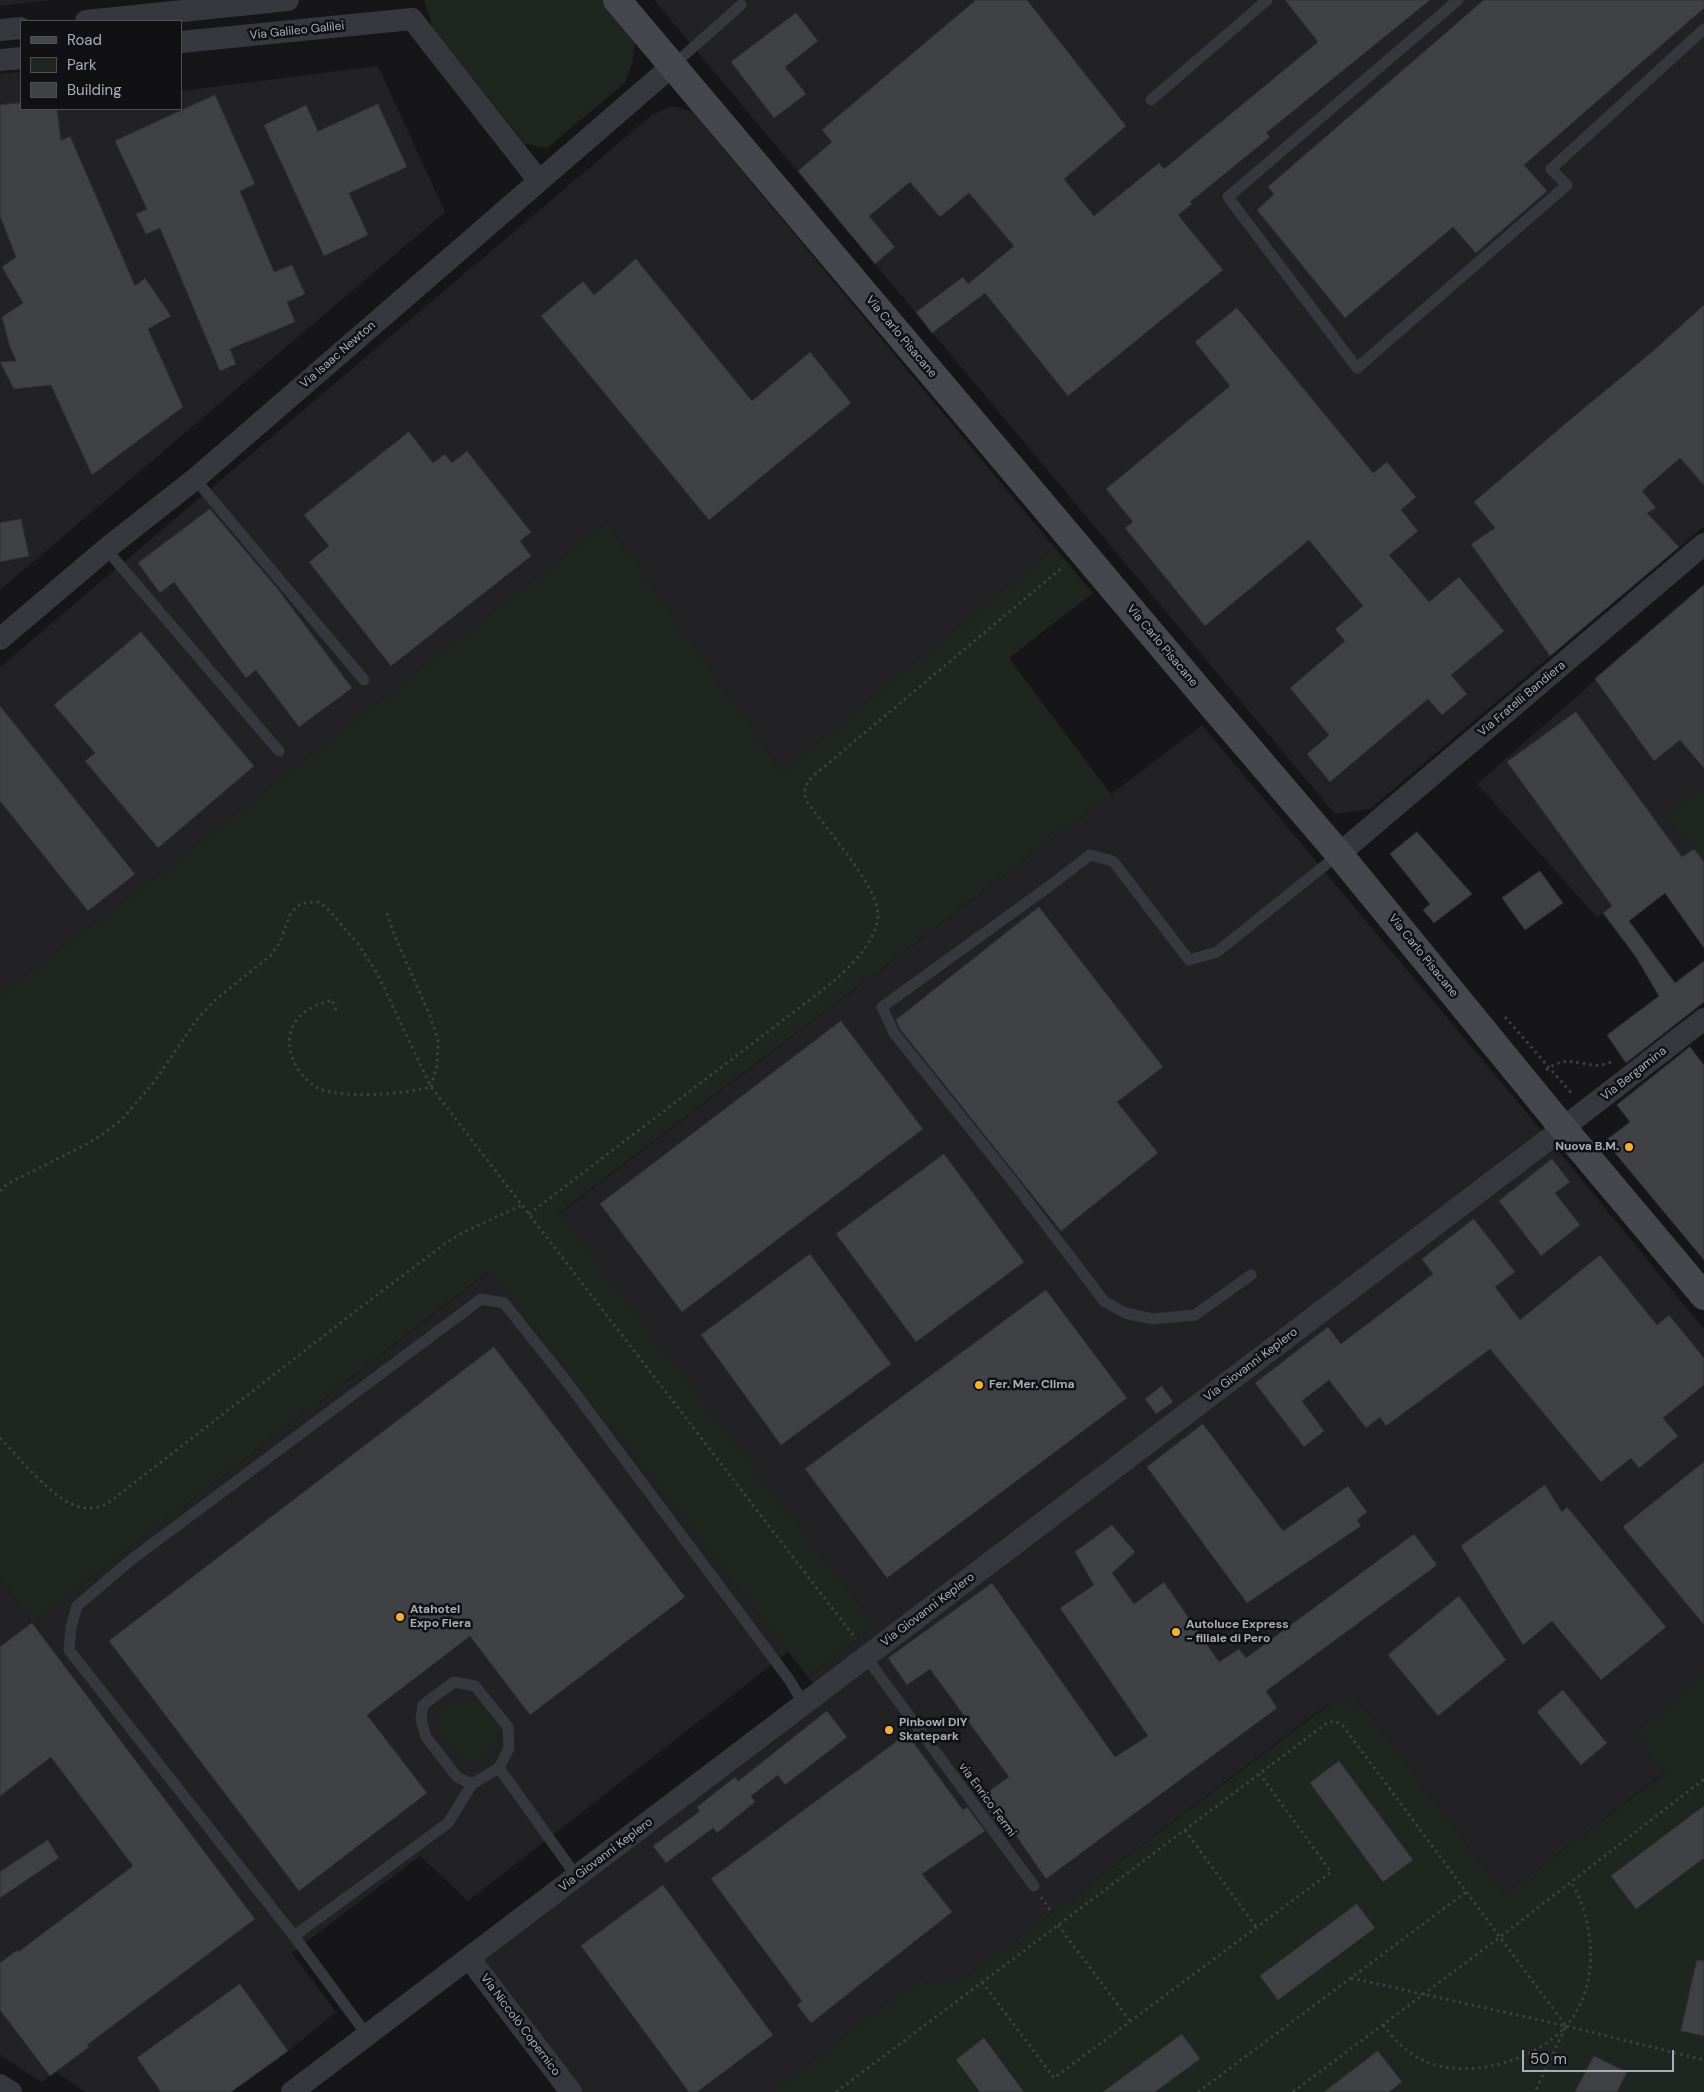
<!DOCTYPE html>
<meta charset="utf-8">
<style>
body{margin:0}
#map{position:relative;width:1704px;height:2092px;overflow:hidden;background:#161618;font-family:"DM Sans",sans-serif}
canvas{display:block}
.legend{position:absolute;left:20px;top:20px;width:162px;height:90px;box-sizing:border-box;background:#111113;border:1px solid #4d4f55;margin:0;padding:6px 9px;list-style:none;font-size:15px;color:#a8adb8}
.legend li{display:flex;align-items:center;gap:10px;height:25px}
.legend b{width:25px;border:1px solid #4d4f55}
.scale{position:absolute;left:1522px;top:2050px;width:152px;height:22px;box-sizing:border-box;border:2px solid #a8adb8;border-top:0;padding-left:6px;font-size:15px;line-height:18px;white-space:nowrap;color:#a8adb8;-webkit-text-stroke:4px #111113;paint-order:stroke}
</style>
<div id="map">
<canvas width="1704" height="2092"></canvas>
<ul class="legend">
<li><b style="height:6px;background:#45474d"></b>Road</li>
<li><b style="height:14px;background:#1e261f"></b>Park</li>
<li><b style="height:14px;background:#404145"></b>Building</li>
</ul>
<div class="scale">50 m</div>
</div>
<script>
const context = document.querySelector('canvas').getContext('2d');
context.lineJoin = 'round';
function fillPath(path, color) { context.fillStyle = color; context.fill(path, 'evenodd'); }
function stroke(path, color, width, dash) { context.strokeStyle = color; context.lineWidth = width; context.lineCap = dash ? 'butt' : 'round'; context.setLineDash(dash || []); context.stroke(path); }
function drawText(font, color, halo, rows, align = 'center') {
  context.font = font + ' "DM Sans",sans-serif'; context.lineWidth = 5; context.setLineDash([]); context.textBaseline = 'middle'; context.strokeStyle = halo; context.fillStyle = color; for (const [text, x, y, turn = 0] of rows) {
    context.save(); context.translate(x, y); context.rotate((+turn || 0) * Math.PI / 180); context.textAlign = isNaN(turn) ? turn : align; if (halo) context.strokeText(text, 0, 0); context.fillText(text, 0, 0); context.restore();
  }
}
const built = new Path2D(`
 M0,0H52L0,6Z
 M654,0H1704V526L1370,809L1335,814Z
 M378,66L445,212L0,590V74L21,72V109H181V91Z
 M673,106L693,112L1055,548L782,772L607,523L143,887L0,995V667L653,114Z
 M1704,585V787L1667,817L1694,849L1597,917L1477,784Z
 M1202,725L1552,1143L1704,1329V1673L1635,1733L1665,1772L1504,1895L1365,1709L1359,1703L1328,1704L971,1974L952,1982L928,1983L902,1992L773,2092H571L469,1958L820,1691L807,1676L875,1626L559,1214Z
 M490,1271L788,1652L468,1901L420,1856L292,1953L336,2012L288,2051L231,2092H85L56,2072L41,2082L0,2055V1577L32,1623Z`);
const green = new Path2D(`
 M424,0H603L629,29L635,43L632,64L625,83L547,148L525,144L433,28Z
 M607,523L782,772L1055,548L1093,593L1009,658L1111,794L559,1213L875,1626L807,1676L489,1271L32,1623L0,1577V995L143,887Z
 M1704,787V862L1667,817Z
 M1704,1673V2092H773L902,1992C927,1978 946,1987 971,1974L1335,1700L1352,1699L1365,1709L1504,1895L1665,1773L1635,1733Z
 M465,1696C486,1700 511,1733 491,1751C486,1756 478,1761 470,1760C462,1759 457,1753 452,1747C448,1743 444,1739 441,1735C430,1716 447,1700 465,1696Z`);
const building = new Path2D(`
 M976,0H1027L1126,126L1064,179L1094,216L1159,163L1164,169L1318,42L1285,0H1430L1266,133L1270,137L1190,202L1192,204L1178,215L1223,270L1068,396L985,293L932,333L916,312L963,277L968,284L1014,246L969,193L940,217L910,182L869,216L895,247L875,264L798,171L832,142L822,130Z
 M1484,0H1704V8L1524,165L1547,191L1476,253L1453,227L1345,318L1257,210L1274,194L1268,187Z
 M796,13L818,41L785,67L806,94L774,118L731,62Z
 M215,95L255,184L240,191L274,272L292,265L305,294L287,302L295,322L230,349L236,364L220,371L160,228L146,234L136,214L147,209L115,141Z
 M21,103V109H57L61,141L70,136L135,286L145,278L171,316L148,329L183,407L92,475L51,385L14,389L0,362L16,361L9,344L2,317L23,303L2,267L16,257L0,216V105Z
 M378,104L407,167L349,193L368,235L324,256L264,125L306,105L318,131Z
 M636,259L752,401L810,352L851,403L709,520L541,316L583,281L594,295Z
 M1704,305V485L1680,458L1642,491L1656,508L1647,513L1679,547L1550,656L1471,544L1495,528L1474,502L1572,418L1652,352Z
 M1237,308L1373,473L1387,462L1416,497L1401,510L1418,531L1389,555L1429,602L1459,577L1504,631L1451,675L1467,694L1442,715L1428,699L1330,782L1307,754L1329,735L1290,688L1345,641L1335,629L1363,606L1309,540L1205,626L1125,528L1133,522L1106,489L1230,386L1195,342Z
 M409,432L433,463L445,454L452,463L467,451L531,532L520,541L531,556L391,666L309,562L329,546L304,515Z
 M210,509L277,588L352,688L299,727L256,670L246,678L174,582L160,593L138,563Z
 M21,519L29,556L0,562V523Z
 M1704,585V768L1680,740L1654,761L1595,679Z
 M141,632L254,766L158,848L85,761L95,753L54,705Z
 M0,706L135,874L88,911L0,801Z
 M1576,712L1682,857L1694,849L1704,862V948L1665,893L1629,921L1675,983L1704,961V1002L1626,1063L1607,1035L1659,996L1636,957L1603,913L1612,906L1507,762Z
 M1417,832L1472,894L1434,923L1423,910L1430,904L1390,854Z
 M1540,871L1563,903L1525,930L1502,898Z
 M1039,907L1163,1067L1117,1102L1158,1153L1061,1231L900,1029L896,1020Z
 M841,1021L923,1129L682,1312L600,1204Z
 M1690,1047L1704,1065V1260L1605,1141L1630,1122L1617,1105Z
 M944,1154L1024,1262L916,1342L836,1234Z
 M1552,1159L1570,1182L1555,1193L1580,1225L1541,1256L1499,1201Z
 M1474,1219L1515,1272L1495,1287L1520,1320L1600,1255L1657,1325L1669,1315L1704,1358V1385L1663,1418L1678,1436L1639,1468L1631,1458L1601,1482L1490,1349L1386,1426L1380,1417L1366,1428L1329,1380L1302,1401L1324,1431L1304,1447L1255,1383L1328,1327L1341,1344L1433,1274L1422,1259Z
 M810,1254L891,1364L781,1445L701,1335Z
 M1046,1290L1127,1398L887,1578L805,1469Z
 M494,1347L685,1597L530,1715L470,1636L367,1715L427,1793L299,1891L109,1641Z
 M1162,1386L1173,1402L1156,1414L1145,1399Z
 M1203,1424L1283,1531L1348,1486L1367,1512L1357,1520L1361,1526L1247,1603L1147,1467Z
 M1704,1462V1625L1623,1527Z
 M1545,1485L1562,1512L1567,1507L1666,1627L1601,1680L1552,1621L1523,1645L1461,1546Z
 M1112,1525L1135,1552L1112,1573L1134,1604L1164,1582L1219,1662L1239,1649L1246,1658L1414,1534L1437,1565L1266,1691L1277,1708L1046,1879L1004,1818L997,1823L979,1798L1009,1777L930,1669L907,1685L888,1658L992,1583L1115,1757L1148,1736L1060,1608L1094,1585L1075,1552Z
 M1459,1596L1506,1660L1438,1716L1388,1655Z
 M32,1623L255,1919L87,2045L89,2047L50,2076L0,2010V1963L17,1950L18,1952L133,1866L51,1757L0,1796V1647Z
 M1563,1690L1607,1743L1581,1765L1537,1712Z
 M827,1711L847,1737L785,1785L778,1775L751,1796L755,1802L717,1833L713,1828L666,1863L653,1846L700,1811L697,1807L735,1777L738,1781Z
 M907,1734L963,1810L967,1807L985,1831L922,1874L952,1912L811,2023L797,2005L802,2001L711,1879Z
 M1339,1761L1413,1860L1383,1882L1310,1783Z
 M1704,1806V1858L1636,1909L1611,1876Z
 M48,1840L59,1858L0,1898V1872Z
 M663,1885L773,2035L697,2092H689L581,1946Z
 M1357,1904L1375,1928L1278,2000L1260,1976Z
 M1697,1960L1704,1961V2036L1681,2031Z
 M240,1984L288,2051L231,2092H161L137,2058Z
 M1182,2034L1200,2059L1155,2092H1103Z
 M984,2038L1024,2092H980L956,2060Z
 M1378,2051L1402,2082L1389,2092H1324Z
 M1594,2056L1627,2072L1617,2092H1575Z`);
const path = new Path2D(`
 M336,1010L332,1000C319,1004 304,1009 296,1021C279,1045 297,1078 320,1089C344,1099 406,1094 431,1087L437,1066L438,1040L430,1016L394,934L386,910
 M1505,1017L1573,1095
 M1546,1070C1566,1055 1575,1064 1596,1065C1601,1066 1607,1063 1612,1062
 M0,1191L7,1184L83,1146L102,1135L122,1119L154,1082L198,1018L214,1001L271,955L280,942L290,915L297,906L308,902H319L327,908L358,944L377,973L431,1087L856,1639
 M529,1214L833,982C851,965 876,943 878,916C879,886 824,827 806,800C803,790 805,785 812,777L1064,566
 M0,1438C20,1458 55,1504 84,1508C92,1509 100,1507 107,1504L361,1307L442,1246L460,1234L522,1205
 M1185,1830L1256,1927
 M1041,1897L1052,1913
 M1058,1925L1130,2021
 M1351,1978L1566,2026L1704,2060
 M982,1982L1054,2078L1331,1872L1260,1774
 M1383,2025C1395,2041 1410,2056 1429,2063C1472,2079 1536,2060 1566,2026C1600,1988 1596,1923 1571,1882
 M836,2092L1327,1723C1334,1720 1338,1722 1343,1726L1566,2026L1535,2092
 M1198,2092L1466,1892
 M1293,2092L1500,1937L1704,1779`);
const lane = new Path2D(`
 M1458,0L1228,197L1357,368L1567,185L1551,169L1704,29
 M672,66L741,5
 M1151,100L1267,0
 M195,479L364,680
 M106,549L279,751
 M1251,1275L1195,1315L1153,1319L1125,1313L1104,1301L1014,1183L894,1033L882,1007L1051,885L1090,855L1113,861L1189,960L1217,952L1339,854
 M866,1657L1034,1886
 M499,1768L472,1784L457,1777L426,1737L421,1720L423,1705L454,1682L475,1686L508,1727L509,1748L499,1768L577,1877
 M294,1936L69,1650L71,1627L77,1606L131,1560L481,1299L504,1303L567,1382L788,1678L804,1704
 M367,2035L294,1936L448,1823L472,1784`);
const street = new Path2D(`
 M86,21L288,0
 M0,30L21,28
 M181,42L412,19L539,181
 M0,60L21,58
 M0,639L106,549L195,479L672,66
 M1339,854L1704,544
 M469,1958L571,2092
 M0,2085L11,2092
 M292,2092L1550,1138L1704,1019`);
const secondary = new Path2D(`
 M617,0L1209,702L1339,854L1563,1128L1704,1296`);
const markers = [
 [1629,1147,5,"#f2b134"],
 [979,1385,5,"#f2b134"],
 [400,1617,5,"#f2b134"],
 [1176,1632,5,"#f2b134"],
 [889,1730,5,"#f2b134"]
];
const streetNames = [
 ["Via Galileo Galilei",297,31,-6],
 ["Via Carlo Pisacane",901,337,50],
 ["Via Isaac Newton",338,355,-41],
 ["Via Carlo Pisacane",1162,646,50],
 ["Via Fratelli Bandiera",1522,699,-40],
 ["Via Carlo Pisacane",1423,956,51],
 ["Via Bergamina",1634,1074,-38],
 ["Via Giovanni Keplero",1251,1365,-37],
 ["Via Giovanni Keplero",928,1610,-37],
 ["via Enrico Fermi",987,1800,54],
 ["Via Giovanni Keplero",606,1855,-37],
 ["Via Niccolò Copernico",520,2025,53]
];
const poiNames = [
 ["Nuova B.M.",1619,1147,"right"],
 ["Fer. Mer. Clima",989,1385],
 ["Atahotel",410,1610],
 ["Expo Fiera",410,1624],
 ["Autoluce Express",1186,1625],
 ["- filiale di Pero",1186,1639],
 ["Pinbowl DIY",899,1723],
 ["Skatepark",899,1737]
];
fillPath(built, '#222225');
fillPath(green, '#1e261f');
fillPath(building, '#404145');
stroke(building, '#303034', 1);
stroke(path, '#3d3f44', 3, [2.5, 4]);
stroke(lane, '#37383d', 11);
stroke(street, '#37383d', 22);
stroke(secondary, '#45474d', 28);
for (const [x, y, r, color] of markers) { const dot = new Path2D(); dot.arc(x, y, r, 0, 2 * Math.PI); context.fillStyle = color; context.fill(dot); stroke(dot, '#111113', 2); }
drawText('12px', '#a8adb8', '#111113', streetNames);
drawText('bold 12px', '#a8adb8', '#111113', poiNames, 'left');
</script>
